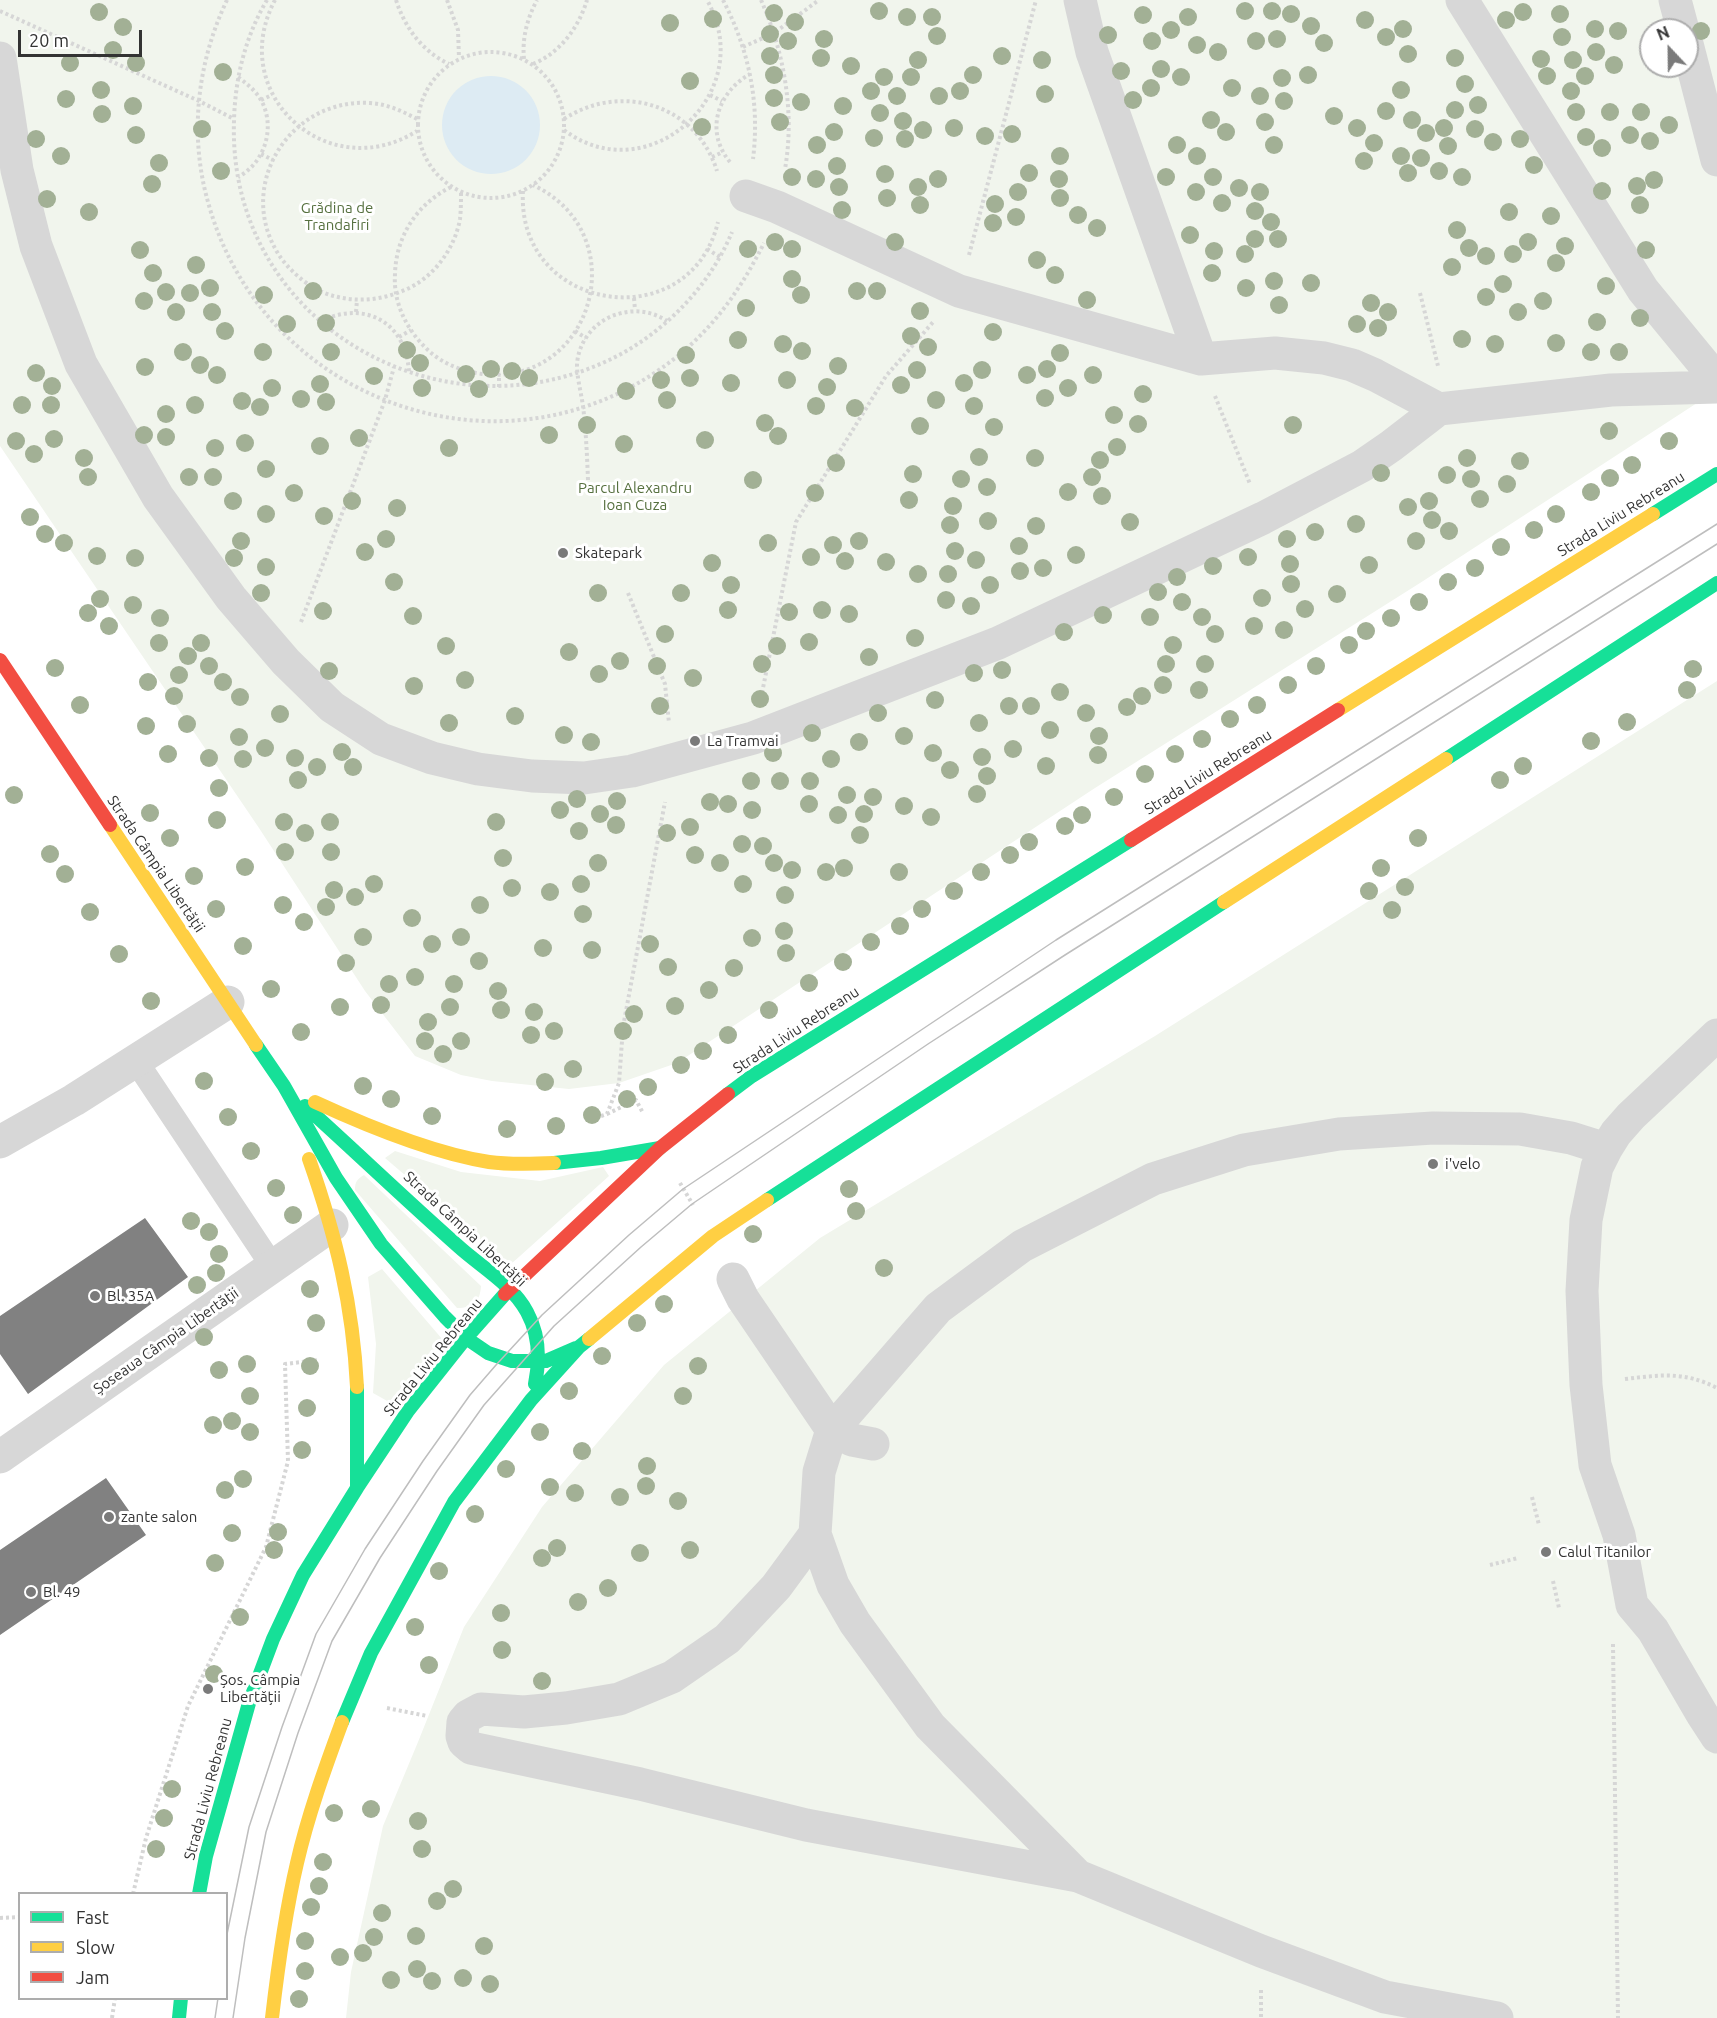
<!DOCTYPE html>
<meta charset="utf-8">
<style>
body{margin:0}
#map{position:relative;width:1717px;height:2018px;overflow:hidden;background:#fff;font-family:Ubuntu,sans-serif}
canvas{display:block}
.legend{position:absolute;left:18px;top:1892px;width:210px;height:108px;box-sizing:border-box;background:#fff;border:2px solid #adadad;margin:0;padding:8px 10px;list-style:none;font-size:18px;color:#333}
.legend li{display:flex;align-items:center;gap:12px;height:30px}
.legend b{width:30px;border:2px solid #adadad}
.north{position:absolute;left:1639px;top:18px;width:60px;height:60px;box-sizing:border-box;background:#fff;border:2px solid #adadad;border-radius:50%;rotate:338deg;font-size:16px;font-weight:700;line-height:24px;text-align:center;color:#333}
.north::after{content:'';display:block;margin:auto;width:21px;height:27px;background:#7a7a7a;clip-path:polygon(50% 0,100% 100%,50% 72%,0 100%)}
.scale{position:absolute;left:18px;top:30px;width:124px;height:27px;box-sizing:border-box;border:3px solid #333;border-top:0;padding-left:8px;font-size:18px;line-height:21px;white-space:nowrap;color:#333;-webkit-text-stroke:4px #fff;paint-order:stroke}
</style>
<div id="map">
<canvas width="1717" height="2018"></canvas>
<ul class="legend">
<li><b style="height:8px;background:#16e098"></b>Fast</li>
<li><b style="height:8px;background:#ffcf43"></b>Slow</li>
<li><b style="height:8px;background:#f24e42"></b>Jam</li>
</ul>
<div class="north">N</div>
<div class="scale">20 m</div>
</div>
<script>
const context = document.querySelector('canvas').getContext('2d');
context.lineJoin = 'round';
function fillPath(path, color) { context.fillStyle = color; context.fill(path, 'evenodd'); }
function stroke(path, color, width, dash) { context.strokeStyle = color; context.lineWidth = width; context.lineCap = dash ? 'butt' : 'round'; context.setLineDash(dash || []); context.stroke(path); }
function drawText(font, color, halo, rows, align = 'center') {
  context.font = font + ' Ubuntu,sans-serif'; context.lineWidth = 6; context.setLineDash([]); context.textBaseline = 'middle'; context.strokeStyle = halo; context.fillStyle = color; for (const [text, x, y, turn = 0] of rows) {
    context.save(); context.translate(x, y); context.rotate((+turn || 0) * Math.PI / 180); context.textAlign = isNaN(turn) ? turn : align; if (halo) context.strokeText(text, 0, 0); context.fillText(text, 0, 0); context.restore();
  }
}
const green = new Path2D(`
 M0,0H1717V390L1420,583L1095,788L677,1063L619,1083L569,1089L492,1081L461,1075L415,1056L365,991L259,828L0,446ZM1651,30H1687V66H1651Z
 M1717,681V2018H346L351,1972L383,1826L418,1742L464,1627L542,1507L664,1365L820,1238L1155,1036Z
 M395,1151L461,1172L540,1181L603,1167L609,1176L510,1265L385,1158Z
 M364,1175L481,1286C480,1302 473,1308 457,1308L355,1190C355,1182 357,1179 364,1175Z
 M382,1269L443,1340L389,1402L373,1393L376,1344L368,1277Z`);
const water = new Path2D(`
 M442 125a49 49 0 1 1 98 0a49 49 0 1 1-98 0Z`);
const building = new Path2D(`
 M145,1218L188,1277L28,1394L0,1354V1316Z
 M106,1478L146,1535L0,1635V1550Z`);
const path = new Path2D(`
 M227,0C197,63 189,135 208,202C260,394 485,483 653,374C705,340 737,297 764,243
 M267,0C245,37 235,79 234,121C227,324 445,448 621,354C670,327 711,283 732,232
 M275,0C225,94 328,187 417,131
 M396,0C405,28 422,51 449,64
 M447,0L458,30L459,58
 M723,0C749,50 760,103 753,159
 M761,0C784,52 795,112 785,169
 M0,11L199,101L234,119
 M743,47L774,33L819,0
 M418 125a73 73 0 1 1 146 0a73 73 0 1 1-146 0Z
 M524,59C522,38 527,19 537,0
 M533,64C560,53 579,27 587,0
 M238,77C247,84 255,90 261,100C276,127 265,163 238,177
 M710,95L722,101
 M261,100L272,95
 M417,119C402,111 387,104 370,103C288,98 233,189 281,258C293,274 309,287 327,294C354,303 381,301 407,289C434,277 455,248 460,219C461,210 461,201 461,192
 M564,119C621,82 696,104 717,171
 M564,130C647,193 760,94 707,0
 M261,154L273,160
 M712,157L723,152
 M730,162C704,131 718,92 750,74
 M451,187C417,204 396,236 395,274C393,303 407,331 429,351C443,364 462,371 482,374C593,387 637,234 533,185
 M523,191C516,313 690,339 718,222
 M707,249L720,257
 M969,255L1036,0
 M1420,293L1438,366
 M634,298L635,310
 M356,312L357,300
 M321,321C365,300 406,322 409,372
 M575,331L586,338
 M399,337L411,330
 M499,387V374
 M1215,396L1250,484
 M588,480C587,455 586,431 583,406C581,392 577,378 577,365C578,341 596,320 618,314C635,309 652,311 667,321
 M628,593L665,684L669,723
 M301,622L385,400L394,367
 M762,693L796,522L886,376L934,321
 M607,1114L636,1100L643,1113
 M601,1116L607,1114L619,1083L623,1027L665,802
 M680,1183L693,1205
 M1625,1379C1660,1375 1684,1371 1717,1388
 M1532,1497L1539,1525
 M1490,1565L1518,1558
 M1553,1581L1559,1608
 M1613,1644L1618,2018
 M387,1708L427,1716
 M133,1894L146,1838L188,1706L266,1547L288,1461L285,1364L318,1360
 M0,1918L20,1917
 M1261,1990V2018
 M112,2018L115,1998`);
const lane = new Path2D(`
 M136,1061L273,1267`);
const street = new Path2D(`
 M1080,0L1092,52L1201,359L1275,353L1324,358L1352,365L1375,375L1439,409L1611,390L1717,387
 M1462,0L1643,290L1717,380
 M1675,0L1683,30
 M1687,44L1717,160
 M0,58L17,170L36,246L81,364L158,497L231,598L286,662L332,707L381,739L432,758L478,769L532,776L584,778L632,771L753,738L998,643L1263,518L1362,466L1391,446L1439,409
 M746,196L777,207L959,291L1201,359
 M1717,1035L1631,1116L1616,1133L1606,1149L1597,1167L1586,1220L1582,1291L1586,1385L1595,1465L1619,1535L1632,1605L1653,1630L1702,1714L1717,1737
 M0,1142L74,1100L228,1002
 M733,1279L743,1299L832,1430L852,1440L873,1444
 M0,1457L332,1225
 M815,1534L776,1587L727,1639L672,1677L619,1699L566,1708L524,1712L481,1709L468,1716L463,1722L462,1736L464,1742L471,1748L640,1784L806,1825L1078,1876
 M1497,2018L1385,1997L1261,1951L1078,1876L930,1726L855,1623L833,1585L815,1534L819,1472L832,1430L938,1308L1022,1246L1153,1179L1244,1150L1339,1134L1433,1128L1520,1129L1571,1138L1606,1149`);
const fast = new Path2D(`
 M1653,514L1717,474
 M1446,759L1717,583
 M256,1045L284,1086L336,1178L381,1244L445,1317L466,1338L488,1353L512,1361H546L576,1348
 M728,1094L752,1076L1131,840
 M305,1106C356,1152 406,1200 458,1246C481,1267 512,1284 527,1312C539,1334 540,1360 535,1384
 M554,1163L601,1158L660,1148
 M767,1200L1224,902
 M357,1387V1488
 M342,1722L371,1653L454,1502L531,1400L579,1347L589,1339
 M199,1894L206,1856L249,1703L273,1639L303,1575L357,1488L408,1411L466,1338L505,1294
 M179,2018L181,1998`);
const slow = new Path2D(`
 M1338,710L1653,514
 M110,825L256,1045
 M1224,902L1446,759
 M315,1102C367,1126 432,1153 489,1162C511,1165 533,1164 554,1163
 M309,1159C336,1236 353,1305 357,1387
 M589,1339L713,1236L767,1200
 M272,2018C278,1966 285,1914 297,1863C308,1815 325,1768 342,1722`);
const jam = new Path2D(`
 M0,660L110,825
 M1131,840L1338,710
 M505,1294L660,1148L728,1094`);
const tram = new Path2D(`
 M226,1939L249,1827L282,1727L316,1634L365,1549L423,1461L470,1395L496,1365L542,1315L629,1235L683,1189L1056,940L1717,524
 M215,2018L218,1998
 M233,2018L245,1938L266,1832L298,1733L332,1641L380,1558L437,1471L484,1405L554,1326L641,1247L692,1204L928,1044L1065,955L1717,544`);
const trees = [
 [879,11],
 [1245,11],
 [1272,11],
 [99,12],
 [1523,12],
 [774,13],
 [1291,14],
 [1560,14],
 [1143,15],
 [907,17],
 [932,17],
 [1188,17],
 [713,19],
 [1365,20],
 [1506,20],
 [795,22],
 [670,23],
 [1311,26],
 [123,27],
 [1403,29],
 [1595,29],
 [1171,30],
 [1618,31],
 [1701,31],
 [770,34],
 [1108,35],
 [937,36],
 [1386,37],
 [1562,37],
 [824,39],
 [1277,39],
 [788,41],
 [1152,41],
 [1256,41],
 [1324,43],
 [1197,45],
 [113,50],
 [1218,52],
 [1596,52],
 [1408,54],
 [770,56],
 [1002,56],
 [821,58],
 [1455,58],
 [1541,59],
 [918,60],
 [1042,60],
 [1573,60],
 [70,63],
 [136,63],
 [1614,65],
 [851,66],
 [1161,69],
 [1121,71],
 [223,72],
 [774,75],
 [973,75],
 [1308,75],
 [1547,76],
 [1585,76],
 [884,77],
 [911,77],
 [1181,77],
 [1282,78],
 [690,81],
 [1465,84],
 [1151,88],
 [1232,88],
 [101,90],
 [1401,90],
 [871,91],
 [960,91],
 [1571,91],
 [1045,94],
 [897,96],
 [939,96],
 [1260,96],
 [774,98],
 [66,99],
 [1133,100],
 [1284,101],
 [801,102],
 [1478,105],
 [133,106],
 [843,106],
 [1455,110],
 [1386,111],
 [1576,112],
 [1610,112],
 [1641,112],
 [880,113],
 [102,114],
 [1334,116],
 [1211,120],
 [1412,120],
 [903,121],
 [780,122],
 [1265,122],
 [1669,125],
 [702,127],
 [954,128],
 [1357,128],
 [1444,128],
 [202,129],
 [1475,129],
 [923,130],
 [834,132],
 [1226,132],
 [1426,133],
 [1012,134],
 [136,135],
 [1630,135],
 [985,136],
 [1586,137],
 [874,138],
 [36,139],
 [905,139],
 [1520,139],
 [1650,141],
 [1493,142],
 [1374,143],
 [817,145],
 [1177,145],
 [1274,145],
 [1448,146],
 [1602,148],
 [61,156],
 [1060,156],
 [1197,156],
 [1401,156],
 [1421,158],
 [1364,161],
 [159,163],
 [1534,165],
 [837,166],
 [221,171],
 [1439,171],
 [1029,173],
 [1408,173],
 [885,174],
 [792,177],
 [1166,177],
 [1213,177],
 [1462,177],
 [816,179],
 [938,179],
 [1059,179],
 [1654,180],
 [152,184],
 [1637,186],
 [839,187],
 [918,187],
 [1239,188],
 [1602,191],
 [1018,192],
 [1196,192],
 [1260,192],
 [887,198],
 [1060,198],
 [47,199],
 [1222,203],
 [995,204],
 [920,205],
 [1640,205],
 [842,210],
 [1255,211],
 [89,212],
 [1509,212],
 [1078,215],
 [1551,216],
 [1016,217],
 [1271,222],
 [993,223],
 [1097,228],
 [1457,230],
 [1190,235],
 [1255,239],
 [1278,239],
 [775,242],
 [895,242],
 [1528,242],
 [1565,246],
 [1469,248],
 [748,249],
 [792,249],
 [140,250],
 [1646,250],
 [1214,251],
 [1245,254],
 [1513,254],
 [1486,256],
 [1037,260],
 [1556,263],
 [196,265],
 [1452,267],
 [153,273],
 [1212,273],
 [1055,275],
 [792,279],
 [1274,281],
 [1311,283],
 [1503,284],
 [1606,286],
 [210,288],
 [1246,288],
 [313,291],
 [857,291],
 [877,291],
 [166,292],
 [190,293],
 [264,295],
 [801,295],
 [1486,297],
 [1087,300],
 [144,301],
 [1543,301],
 [1371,303],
 [1279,305],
 [746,308],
 [920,311],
 [176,312],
 [212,312],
 [1388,312],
 [1518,312],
 [1640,318],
 [1597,322],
 [326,323],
 [287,324],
 [1357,324],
 [1378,328],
 [225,331],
 [993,332],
 [911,336],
 [1462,339],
 [738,340],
 [1556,343],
 [783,344],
 [1495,344],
 [928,347],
 [407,350],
 [802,351],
 [183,352],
 [263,352],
 [331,352],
 [1591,352],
 [1619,352],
 [1060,353],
 [686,355],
 [420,363],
 [200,365],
 [838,366],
 [145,367],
 [491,369],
 [1047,369],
 [917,370],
 [982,370],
 [512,371],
 [36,373],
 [466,374],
 [217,375],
 [1027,375],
 [1093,375],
 [374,376],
 [529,378],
 [690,378],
 [661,380],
 [787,380],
 [731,383],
 [964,383],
 [320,384],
 [901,385],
 [52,386],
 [827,387],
 [272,388],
 [422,388],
 [1068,388],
 [479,389],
 [626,391],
 [1143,394],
 [1045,398],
 [301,399],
 [667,400],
 [936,400],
 [242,401],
 [326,402],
 [22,405],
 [51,405],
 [195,405],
 [816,406],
 [974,406],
 [260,407],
 [855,408],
 [166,414],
 [1114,415],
 [765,423],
 [1138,424],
 [587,425],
 [1293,425],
 [920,426],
 [994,427],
 [1609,431],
 [144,435],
 [549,435],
 [778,436],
 [166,437],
 [359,438],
 [54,439],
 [705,440],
 [16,441],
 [1669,441],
 [245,443],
 [624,444],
 [320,446],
 [1117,447],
 [215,448],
 [449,448],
 [34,454],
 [979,457],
 [84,458],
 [1035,458],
 [1467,458],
 [1100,460],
 [1520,461],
 [836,463],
 [1632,465],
 [266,469],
 [1381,473],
 [913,474],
 [1447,475],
 [88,477],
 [189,477],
 [213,477],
 [1092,477],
 [1610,478],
 [961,479],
 [1471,479],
 [753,480],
 [1507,484],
 [987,487],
 [1068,492],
 [1591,492],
 [294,493],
 [815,493],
 [1102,496],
 [1480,499],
 [909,500],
 [233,501],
 [352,501],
 [1429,501],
 [953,506],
 [1408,507],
 [397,508],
 [266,514],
 [1556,514],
 [324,516],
 [30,517],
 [1432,520],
 [988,521],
 [1130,522],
 [1356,524],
 [950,525],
 [1036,526],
 [1534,530],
 [1449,531],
 [1315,532],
 [45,534],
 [386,539],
 [1287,539],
 [241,541],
 [859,541],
 [1416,541],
 [64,543],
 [768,543],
 [833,545],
 [1019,546],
 [1501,547],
 [955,551],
 [365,552],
 [1076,555],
 [97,556],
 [811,557],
 [1248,557],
 [135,558],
 [234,558],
 [976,560],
 [845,561],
 [886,562],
 [712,563],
 [1290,564],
 [1369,565],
 [1213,566],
 [266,567],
 [1043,568],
 [1475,568],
 [1020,571],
 [918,574],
 [948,574],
 [1177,577],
 [394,582],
 [1448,582],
 [1291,584],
 [731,585],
 [990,585],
 [1158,592],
 [261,593],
 [598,593],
 [681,593],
 [1337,594],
 [1262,598],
 [100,599],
 [946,600],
 [1182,602],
 [1419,602],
 [133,605],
 [971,606],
 [1305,609],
 [728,610],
 [822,610],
 [323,611],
 [789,612],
 [88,613],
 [849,614],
 [1103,615],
 [413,616],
 [1150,617],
 [1202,617],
 [160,618],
 [1391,618],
 [109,626],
 [1254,626],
 [1284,630],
 [1366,631],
 [1064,632],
 [665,634],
 [1215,634],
 [915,638],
 [809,642],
 [159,643],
 [201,643],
 [1173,645],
 [1349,645],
 [446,646],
 [777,646],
 [569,652],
 [188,656],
 [869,657],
 [620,661],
 [762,664],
 [1166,664],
 [1205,664],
 [209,666],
 [657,666],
 [1316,666],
 [55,668],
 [1693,669],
 [1002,670],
 [329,671],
 [974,673],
 [599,674],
 [179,675],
 [693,678],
 [465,680],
 [148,682],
 [223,682],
 [1163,685],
 [1288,685],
 [414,686],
 [1199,690],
 [1687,690],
 [1060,692],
 [174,696],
 [1142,696],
 [240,697],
 [760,699],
 [935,700],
 [80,705],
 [1257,705],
 [660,706],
 [1009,706],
 [1031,706],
 [1127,707],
 [878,713],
 [1086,713],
 [280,714],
 [515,716],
 [1230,719],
 [1627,722],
 [449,723],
 [979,723],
 [187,724],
 [146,726],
 [1050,730],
 [812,733],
 [564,735],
 [904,736],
 [1099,736],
 [239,737],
 [1202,739],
 [1591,741],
 [591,742],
 [859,742],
 [265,748],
 [1013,749],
 [342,752],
 [773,753],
 [933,753],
 [168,754],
 [1175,754],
 [1098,755],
 [982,757],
 [209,758],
 [295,758],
 [243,759],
 [831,759],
 [1046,766],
 [1523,766],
 [317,767],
 [353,767],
 [950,770],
 [1145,774],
 [987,776],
 [298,780],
 [1500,780],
 [751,781],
 [780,781],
 [810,781],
 [219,788],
 [977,794],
 [14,795],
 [847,795],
 [873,797],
 [1114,797],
 [577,799],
 [617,801],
 [710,802],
 [728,804],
 [809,804],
 [904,806],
 [560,810],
 [752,810],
 [150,813],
 [600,814],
 [864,814],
 [838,815],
 [1082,815],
 [931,817],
 [217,820],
 [284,822],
 [330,822],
 [496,822],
 [616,825],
 [1065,826],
 [690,827],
 [579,831],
 [305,833],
 [667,833],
 [860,835],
 [170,838],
 [1418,838],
 [1029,842],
 [742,844],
 [763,846],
 [285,852],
 [331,852],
 [50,854],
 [695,855],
 [1010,855],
 [503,858],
 [598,863],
 [720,863],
 [774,863],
 [245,867],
 [844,868],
 [1381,868],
 [792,870],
 [826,872],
 [899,872],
 [981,872],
 [65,874],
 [194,876],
 [374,884],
 [581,884],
 [743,884],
 [1405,887],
 [512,888],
 [334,890],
 [954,891],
 [1369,891],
 [550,892],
 [785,895],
 [355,897],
 [283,905],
 [480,905],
 [326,907],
 [216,909],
 [922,909],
 [1392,910],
 [90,912],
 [583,914],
 [412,918],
 [304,922],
 [900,926],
 [784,931],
 [363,937],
 [461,937],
 [752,938],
 [871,942],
 [432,944],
 [650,944],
 [243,946],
 [543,948],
 [592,950],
 [786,953],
 [119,954],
 [479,961],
 [843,962],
 [346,963],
 [668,967],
 [734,968],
 [415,977],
 [809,983],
 [389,984],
 [454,984],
 [271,989],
 [709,990],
 [498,991],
 [151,1001],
 [381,1005],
 [675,1006],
 [340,1007],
 [450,1007],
 [501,1010],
 [769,1010],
 [534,1012],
 [634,1014],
 [428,1022],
 [554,1031],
 [623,1031],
 [301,1032],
 [531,1035],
 [728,1035],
 [425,1041],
 [461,1041],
 [703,1051],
 [443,1054],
 [681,1065],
 [573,1069],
 [204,1081],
 [545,1082],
 [363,1086],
 [648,1087],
 [391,1099],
 [627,1099],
 [592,1115],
 [432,1116],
 [228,1117],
 [556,1126],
 [507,1129],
 [251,1151],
 [276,1188],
 [849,1189],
 [856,1211],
 [293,1215],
 [191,1221],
 [209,1232],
 [753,1234],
 [219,1254],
 [884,1268],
 [216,1273],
 [197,1285],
 [310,1289],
 [664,1304],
 [316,1323],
 [637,1323],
 [204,1337],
 [602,1356],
 [247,1364],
 [310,1366],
 [698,1366],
 [219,1370],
 [569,1391],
 [250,1396],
 [683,1396],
 [307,1408],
 [232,1421],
 [213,1425],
 [250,1432],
 [540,1432],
 [302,1450],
 [582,1451],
 [647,1466],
 [506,1469],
 [243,1479],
 [646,1486],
 [550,1487],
 [225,1490],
 [575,1493],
 [620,1497],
 [678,1501],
 [475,1514],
 [278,1532],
 [232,1533],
 [557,1548],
 [274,1550],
 [690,1550],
 [640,1553],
 [542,1558],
 [215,1563],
 [439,1571],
 [608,1588],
 [578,1602],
 [501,1613],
 [240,1617],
 [415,1627],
 [502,1650],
 [429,1665],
 [214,1674],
 [542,1681],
 [172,1789],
 [371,1809],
 [334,1813],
 [164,1818],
 [418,1821],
 [156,1849],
 [422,1849],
 [323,1862],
 [319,1886],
 [453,1889],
 [437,1901],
 [311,1907],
 [382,1913],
 [416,1936],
 [374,1937],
 [305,1941],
 [484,1946],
 [363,1953],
 [340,1957],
 [417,1969],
 [305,1971],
 [463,1978],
 [391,1980],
 [432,1981],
 [490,1984],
 [299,1999]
];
const markers = [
 [563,553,6,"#7a7a7a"],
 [695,741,6,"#7a7a7a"],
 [1433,1164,6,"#7a7a7a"],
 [95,1296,6,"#7a7a7a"],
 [109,1517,6,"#7a7a7a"],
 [1546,1552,6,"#7a7a7a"],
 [31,1592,6,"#7a7a7a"],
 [208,1689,6,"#7a7a7a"]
];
const parkNames = [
 ["Grădina de",337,208],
 ["Trandafiri",337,225],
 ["Parcul Alexandru",635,488],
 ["Ioan Cuza",635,505]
];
const streetNames = [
 ["Strada Liviu Rebreanu",1621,514,-32],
 ["Strada Liviu Rebreanu",1208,772,-32],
 ["Strada Câmpia Libertății",156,864,56],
 ["Strada Liviu Rebreanu",796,1030,-33],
 ["Strada Câmpia Libertății",465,1229,43],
 ["Șoseaua Câmpia Libertății",166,1341,-35],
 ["Strada Liviu Rebreanu",433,1357,-51],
 ["Strada Liviu Rebreanu",208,1789,-75]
];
const poiNames = [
 ["Skatepark",575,553],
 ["La Tramvai",707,741],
 ["i'velo",1445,1164],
 ["Bl. 35A",107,1296],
 ["zante salon",121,1517],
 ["Calul Titanilor",1558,1552],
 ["Bl. 49",43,1592],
 ["Șos. Câmpia",220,1680],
 ["Libertății",220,1697]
];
fillPath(green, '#f1f5ed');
fillPath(water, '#ddebf3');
fillPath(building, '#818181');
stroke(path, '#d6d6d6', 4, [3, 3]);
stroke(lane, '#d7d7d7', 24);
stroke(street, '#d7d7d7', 33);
stroke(fast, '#16e098', 14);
stroke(slow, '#ffcf43', 14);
stroke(jam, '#f24e42', 14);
stroke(tram, '#bebebe', 1.5);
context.fillStyle = '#a2b095';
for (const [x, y] of trees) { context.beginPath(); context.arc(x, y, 9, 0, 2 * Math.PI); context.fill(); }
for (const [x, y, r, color] of markers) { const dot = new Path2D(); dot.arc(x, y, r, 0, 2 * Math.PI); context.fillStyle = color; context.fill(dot); stroke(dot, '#fff', 2); }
drawText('15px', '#56703f', '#fff', parkNames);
drawText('15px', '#333', '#fff', streetNames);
drawText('15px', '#333', '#fff', poiNames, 'left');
</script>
